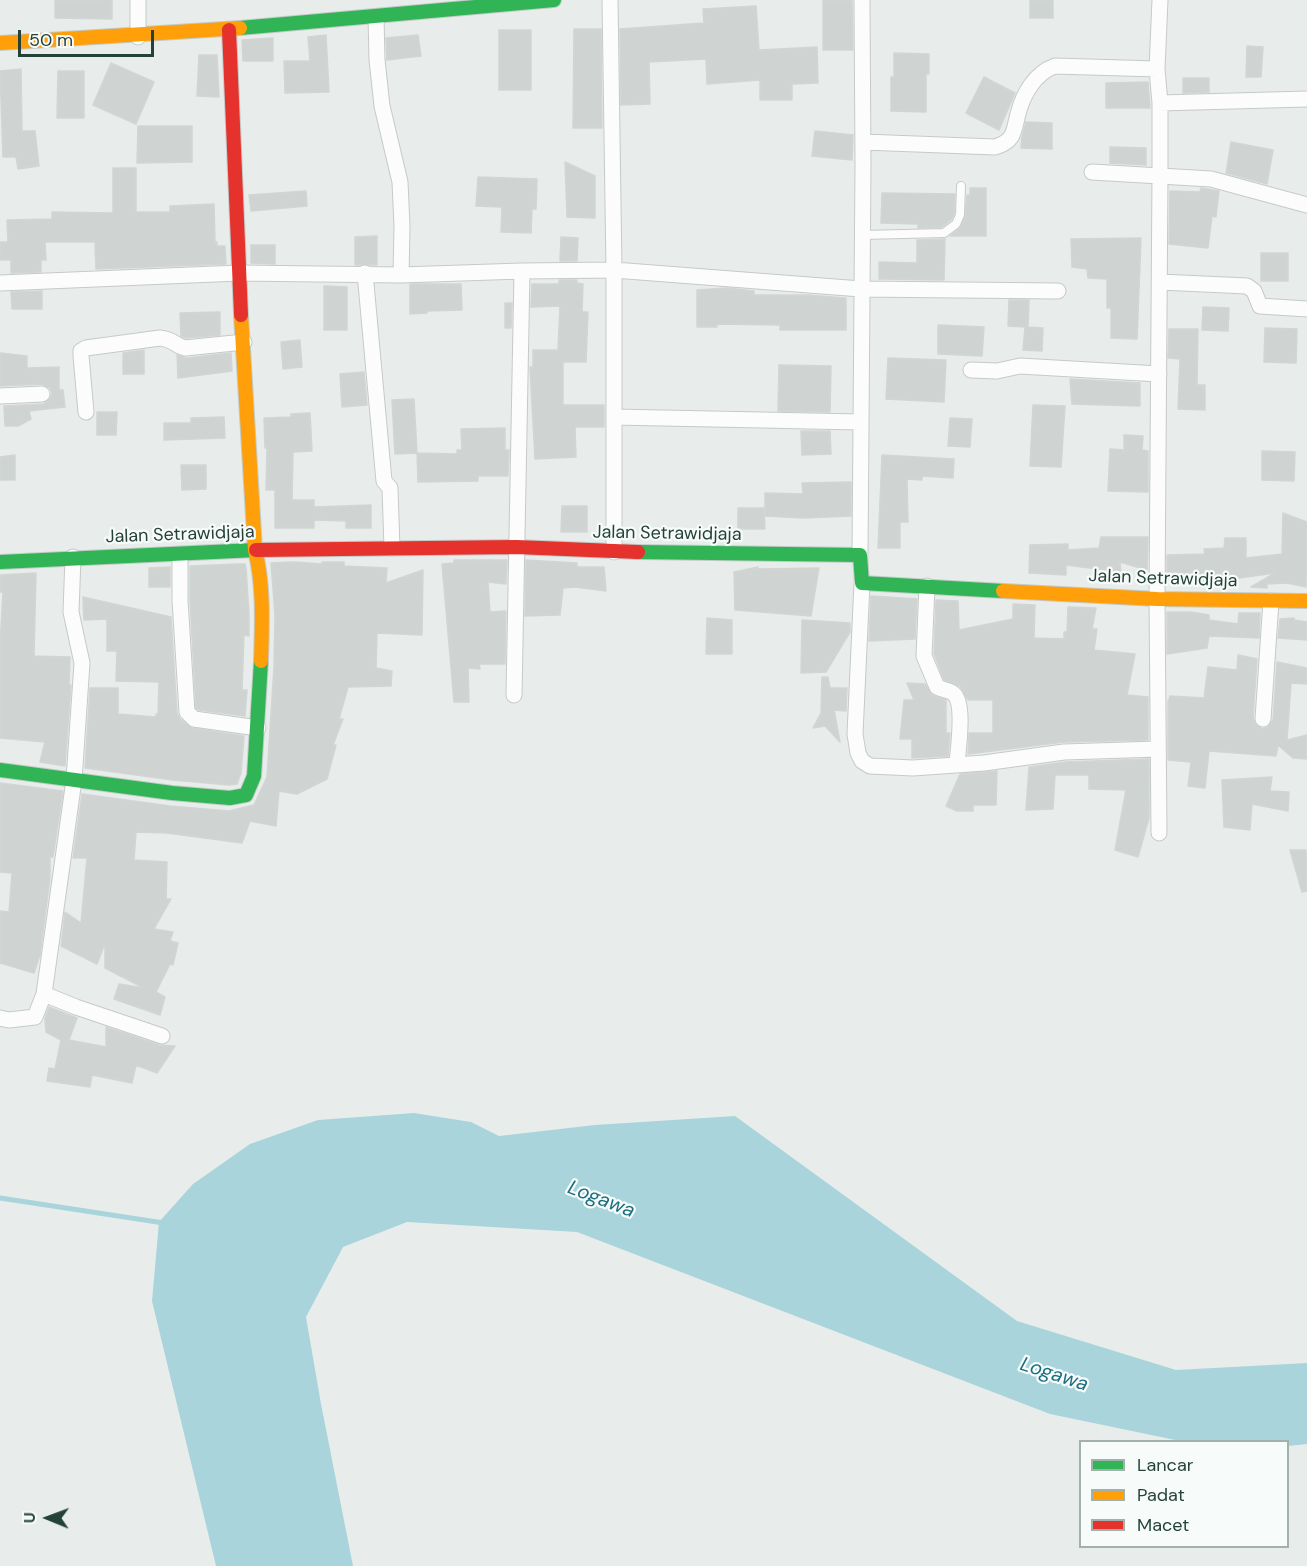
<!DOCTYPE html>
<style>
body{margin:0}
#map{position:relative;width:1307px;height:1566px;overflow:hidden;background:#e8edeb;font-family:"DM Sans",sans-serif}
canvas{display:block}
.legend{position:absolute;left:1079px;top:1440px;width:210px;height:108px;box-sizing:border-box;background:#f7fbf9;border:2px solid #a3b1ad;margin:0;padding:8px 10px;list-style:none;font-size:18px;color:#24423a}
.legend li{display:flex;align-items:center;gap:12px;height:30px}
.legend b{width:30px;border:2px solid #a3b1ad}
.north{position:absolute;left:18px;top:1488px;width:60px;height:60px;-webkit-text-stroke:4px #f7fbf9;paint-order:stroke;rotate:271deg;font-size:16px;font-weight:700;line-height:24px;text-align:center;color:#24423a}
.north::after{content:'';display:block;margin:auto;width:21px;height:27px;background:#24423a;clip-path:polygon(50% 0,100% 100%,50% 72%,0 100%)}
.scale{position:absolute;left:18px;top:30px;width:136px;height:27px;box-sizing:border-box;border:3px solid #24423a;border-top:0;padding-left:8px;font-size:18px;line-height:21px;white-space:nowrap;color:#24423a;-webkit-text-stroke:4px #f7fbf9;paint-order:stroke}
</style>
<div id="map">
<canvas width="1307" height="1566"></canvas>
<ul class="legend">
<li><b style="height:8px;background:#30b455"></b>Lancar</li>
<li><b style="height:8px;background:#ff9f0a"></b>Padat</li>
<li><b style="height:8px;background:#e5322d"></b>Macet</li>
</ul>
<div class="north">U</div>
<div class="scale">50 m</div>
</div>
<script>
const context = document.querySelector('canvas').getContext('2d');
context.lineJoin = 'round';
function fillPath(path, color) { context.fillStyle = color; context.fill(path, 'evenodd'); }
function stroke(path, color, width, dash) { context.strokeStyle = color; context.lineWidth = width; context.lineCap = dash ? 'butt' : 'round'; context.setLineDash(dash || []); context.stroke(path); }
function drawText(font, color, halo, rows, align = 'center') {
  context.font = font + ' "DM Sans",sans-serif'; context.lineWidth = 4.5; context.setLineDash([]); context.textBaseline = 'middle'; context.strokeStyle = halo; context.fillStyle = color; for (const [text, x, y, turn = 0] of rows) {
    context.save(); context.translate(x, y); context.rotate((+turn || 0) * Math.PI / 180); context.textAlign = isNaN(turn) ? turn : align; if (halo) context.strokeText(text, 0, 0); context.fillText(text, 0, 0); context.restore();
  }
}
const water = new Path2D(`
 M414,1113L471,1122L499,1136L595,1125L735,1116L1017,1321L1176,1370L1307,1363V1444L1288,1446V1442L1180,1441L1050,1414L577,1232L407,1222L343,1247L306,1317L321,1404L353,1566H216L152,1301L159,1222L193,1184L250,1144L318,1120Z`);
const stream = new Path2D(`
 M0,1198L164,1223`);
const building = new Path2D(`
 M55,0H112V19L55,18Z
 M823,0H852L853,50H823Z
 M1030,0H1053V18H1030Z
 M756,6L759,50L817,47L818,83L792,84V100H760V80L707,84L706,59L649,62L650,104L621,105L620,29L704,23L703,9Z
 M574,29H601L602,128H573Z
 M499,30H531V90H499Z
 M326,35L329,92L285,93L284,61H310L308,37Z
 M418,35L421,56L387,60L386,38Z
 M273,38V61H243L242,40Z
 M1247,46L1263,47L1261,77H1246Z
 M894,53L929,54V74H926V112L891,111V77H894Z
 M199,55H217L219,97L197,96Z
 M111,63L154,82L136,124L93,105Z
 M21,69L22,131H35L39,166L18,169L16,157H3L0,71Z
 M58,71H84V118H57Z
 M984,77L1015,93L999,130L966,113Z
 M1183,78H1209V92L1183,93Z
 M1148,82L1150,108H1106V83Z
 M1026,122L1052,123V149L1021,148L1022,137Z
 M138,126H192V162L137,163Z
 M815,131L853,135L852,160L812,156Z
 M1231,142L1273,150L1267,184L1226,173Z
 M1110,147L1146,148V165L1110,163Z
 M565,162L595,176V218L567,217Z
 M113,168H136V212H170V206L214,204L215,242H217V246H225L226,264L96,269L95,242H45L46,260H41V272L11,273V260H0V242H8L7,220L52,219V212L113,213Z
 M478,177L537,179L536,209H532L531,233L501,232L502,207L476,206Z
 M970,188H986V236H950L960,228L965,217L967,195H970Z
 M1201,188L1219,191L1216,217L1212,216L1208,248L1169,244L1170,191L1200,192Z
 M306,191L307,206L251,211L249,195Z
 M882,193L955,194L954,214L951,220L942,227L918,228V224L881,223Z
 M377,236V265H355V237Z
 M561,237L578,238L577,261H560Z
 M1141,238L1137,339L1111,338V308H1107V279L1088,278L1087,269L1072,267L1071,239Z
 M945,239L944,280L879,279V262L917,263V240Z
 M251,245H275V264L251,263Z
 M1261,253H1288V281H1261Z
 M559,280H577V283L583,284L582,312H588L586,362H563V405H604V427H575L576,457L535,459L530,367H533V350H558L560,306L531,307L532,284H559Z
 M410,284H461L462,310L427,311V313L410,314Z
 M324,286L347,287V330H324Z
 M727,288L754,291V295H807L846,298V330H780V325L717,324V327H697V290Z
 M42,291V309H12L11,292Z
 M1009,300H1029L1028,327L1043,328L1042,351L1023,350L1025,327L1008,326Z
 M505,303H512L511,328H505Z
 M1203,307L1229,308L1228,331L1202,330Z
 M220,312V335L186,338L181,336L180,313Z
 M938,325L984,327L982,356L938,354Z
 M1265,328L1297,329L1296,363L1264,362Z
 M1169,329H1198L1197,385H1205V410L1178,409L1180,359L1168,358Z
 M300,340L302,367L283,369L281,342Z
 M144,350V374H123V353Z
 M0,353L27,356V368L59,367V390H63L65,407L29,411L31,419L18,426H5L4,406L43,404L50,399L52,393L50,388L42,384L0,386Z
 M231,353L232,371L178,378L177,355L186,358Z
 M888,358L946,360L944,402L886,399Z
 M779,365L831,366L830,412L778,411Z
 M364,372L367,405L342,407L340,374Z
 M1070,379L1140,383V406L1072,404Z
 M414,399L417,453L395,454L392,400Z
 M1033,405L1065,406L1061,467L1030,466Z
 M97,412H117L116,435H97Z
 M310,413L312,451L293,452L292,500H314V507L371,505V528H346V521L314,520V528H275V490H266L267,448H265L264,418L291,417V414Z
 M224,417L225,438L164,440V423H191V418Z
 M950,418L972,419L970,447L948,446Z
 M505,428V450H509L508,476H478V481L418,482L417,453L457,454V450H462L461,429Z
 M801,431H830L831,454L802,455Z
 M1124,435L1143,436L1142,450L1148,451V492L1108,491L1110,449L1124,450Z
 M1262,451L1295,452L1294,481L1262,480Z
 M15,455V480H0V457Z
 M882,455L954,459L953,478L922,476V480L907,479L908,522H900V548H878Z
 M181,465H206V489L182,490Z
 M851,482V516L804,518L765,516V493L803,494L802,483Z
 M562,506H587V532H561Z
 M738,508H764L765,529H738Z
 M1283,513L1307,522L1306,587L1287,583L1267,584V588L1251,587L1275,573L1211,582V581L1167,582V555L1205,554L1204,549L1224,548L1225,538H1246V558L1282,554Z
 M1101,537H1148L1147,570L1120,562L1121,572L1066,565V575L1029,573L1030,545L1068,544V550L1099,548Z
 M454,560H507L506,584L488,582L490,612L506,611L505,664H479L480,669L468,668L469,702H454L442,564L454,563Z
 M526,560L577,563V567H604L606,591L575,587L563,588L560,615L525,616Z
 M294,562L322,564V562H344V566L387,568L386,583L423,570L422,635L377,633L376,668L392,671L391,686L348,687L339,719H343L333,745H336L327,779L297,794L279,791L276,826L250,821L242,843L167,833L136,832L134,860L167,862L166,899H171L154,929L173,932L170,941L178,943L173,965L170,964L156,992L165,997L160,1015L114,999L119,984L144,988L105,968V943L97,964L61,946L65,912L81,923L87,858H73L82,794L170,806L229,811L254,805L267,777L274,667L275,615L271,563Z
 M238,564H245L246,568L249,615V636L244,635L242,690H247L245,716L199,710L196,708L190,600V566Z
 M170,567V587H149V568Z
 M758,567V569L819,568L811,616L735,610L734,572Z
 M36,573L34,656L70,657L69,685H71L65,766L40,762L45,742L0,738V645L3,592H0V575Z
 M871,596L917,599L915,639L869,641Z
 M83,597L171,617L177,713L180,719L192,728L244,736L241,773L237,784L229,785L173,780L85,768L90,688H118V714L156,717V714H158L159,682L116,681L117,651H107V619L84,620Z
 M936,600L958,601L959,630L1013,619V604L1035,605L1034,638L1064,639V632H1067L1068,607L1096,608L1092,629H1097L1094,650L1135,654L1127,695L1148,697V740L1064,742L968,754L969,733H993V700H968L960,686L944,680L934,654Z
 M1167,612H1191L1209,615V620L1238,624L1239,613H1260L1259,638L1209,636L1207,648L1167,654Z
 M707,618L732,620V654H706Z
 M1294,618V620L1307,622V640L1278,638L1280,619Z
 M802,620L850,623V632L826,672L801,673Z
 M1238,655L1257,659L1253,718L1255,724L1262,729L1268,727L1273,720L1277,662L1307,668V684L1291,683L1287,740L1307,735V759L1293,758L1278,745L1276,756L1209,751L1205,788L1188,786L1191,762L1168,760V700H1169L1170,696L1204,698L1208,667L1237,670Z
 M822,677H828L830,688H847L846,711L834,710L840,742L825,726L813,728L821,713Z
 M907,683L925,684L932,695L946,700V733H950L948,756L912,758V739H900L904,700H914Z
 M1149,759V818L1138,857L1115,850L1126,790L1089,789V775H1055L1053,809L1026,810L1029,767L1065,762Z
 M997,771L996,805H973V811H957L946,806L960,774Z
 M1272,777L1270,791L1289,792L1288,811L1252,804L1250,830L1224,827L1222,780Z
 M0,783L63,791L53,857H50V878L40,955L34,973L0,963V911L9,912L12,873L0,872Z
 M1290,850H1306L1307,891L1302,892Z
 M49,1007L77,1018L69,1040L106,1047V1027L159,1045L175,1046L157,1073L136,1065L132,1083L92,1075L90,1087L47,1081L49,1068L55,1069L61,1040L46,1032L45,1019Z`);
const lane = new Path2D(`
 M862,235L944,233L956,224L960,215L961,186`);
const street = new Path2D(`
 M138,0V37
 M376,17L377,60L382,106L400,182L402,226L401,275
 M1160,103L1307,99
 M863,142L995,147C1001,145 1007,143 1011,137C1015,131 1016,121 1018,114C1023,94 1035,73 1055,66L1157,69
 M1092,172L1211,179L1307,205
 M522,271L614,270L610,0
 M365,273L384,481L390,488L392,548
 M1160,282L1247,286L1254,291L1260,306L1307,309
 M0,283L239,273L401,275L522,271L514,695
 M971,370L997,371L1020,366L1159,374
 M0,396L42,394
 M86,412L81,356V351L86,348L160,338C174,339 173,345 185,348L244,342
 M614,417L860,422
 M614,552V270L861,289L1058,291
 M180,555V600L187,712L194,719L258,728
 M860,555L863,165L862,0
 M862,583L855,734L858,753L862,761L870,766L913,768L984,763L1064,752L1158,749
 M927,586L924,656L937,687C942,690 950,690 954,694C965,704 958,750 957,764
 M1263,719L1271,601
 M1159,833L1157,599L1160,175V103L1157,69L1160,0
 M44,994L74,780L82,663L71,612L73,557
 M0,1018L9,1020L35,1017L44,994L76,1007L162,1036`);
const fast = new Path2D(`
 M240,28L554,0
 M638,552L860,555L862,583L1003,591
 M0,562L256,550
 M0,770L172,793L230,798L246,795L254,776L261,661`);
const slow = new Path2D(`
 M0,43L240,28
 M241,315L255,550C264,586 262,624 261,661
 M1003,591L1157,599L1307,601`);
const jam = new Path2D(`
 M229,30L241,315
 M256,550L516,547L638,552`);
const streetNames = [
 ["Jalan Setrawidjaja",667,534,1],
 ["Jalan Setrawidjaja",180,535,-2],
 ["Jalan Setrawidjaja",1163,579,2]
];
const waterNames = [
 ["Logawa",601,1200,21],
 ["Logawa",1054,1375,18]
];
fillPath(water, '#a9d4db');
stroke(stream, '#a9d4db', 5);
fillPath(building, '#cfd4d2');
stroke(building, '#d1d6d4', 1.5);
stroke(lane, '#c5cac8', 10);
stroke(street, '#c5cac8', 17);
stroke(fast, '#c3cbc8', 16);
stroke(slow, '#c3cbc8', 16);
stroke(jam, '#c3cbc8', 16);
stroke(lane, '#fcfcfc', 8);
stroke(street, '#fcfcfc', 15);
stroke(fast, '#30b455', 14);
stroke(slow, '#ff9f0a', 14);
stroke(jam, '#e5322d', 14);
drawText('18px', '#24423a', '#f7fbf9', streetNames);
drawText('italic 20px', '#1c6f80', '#f7fbf9', waterNames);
</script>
